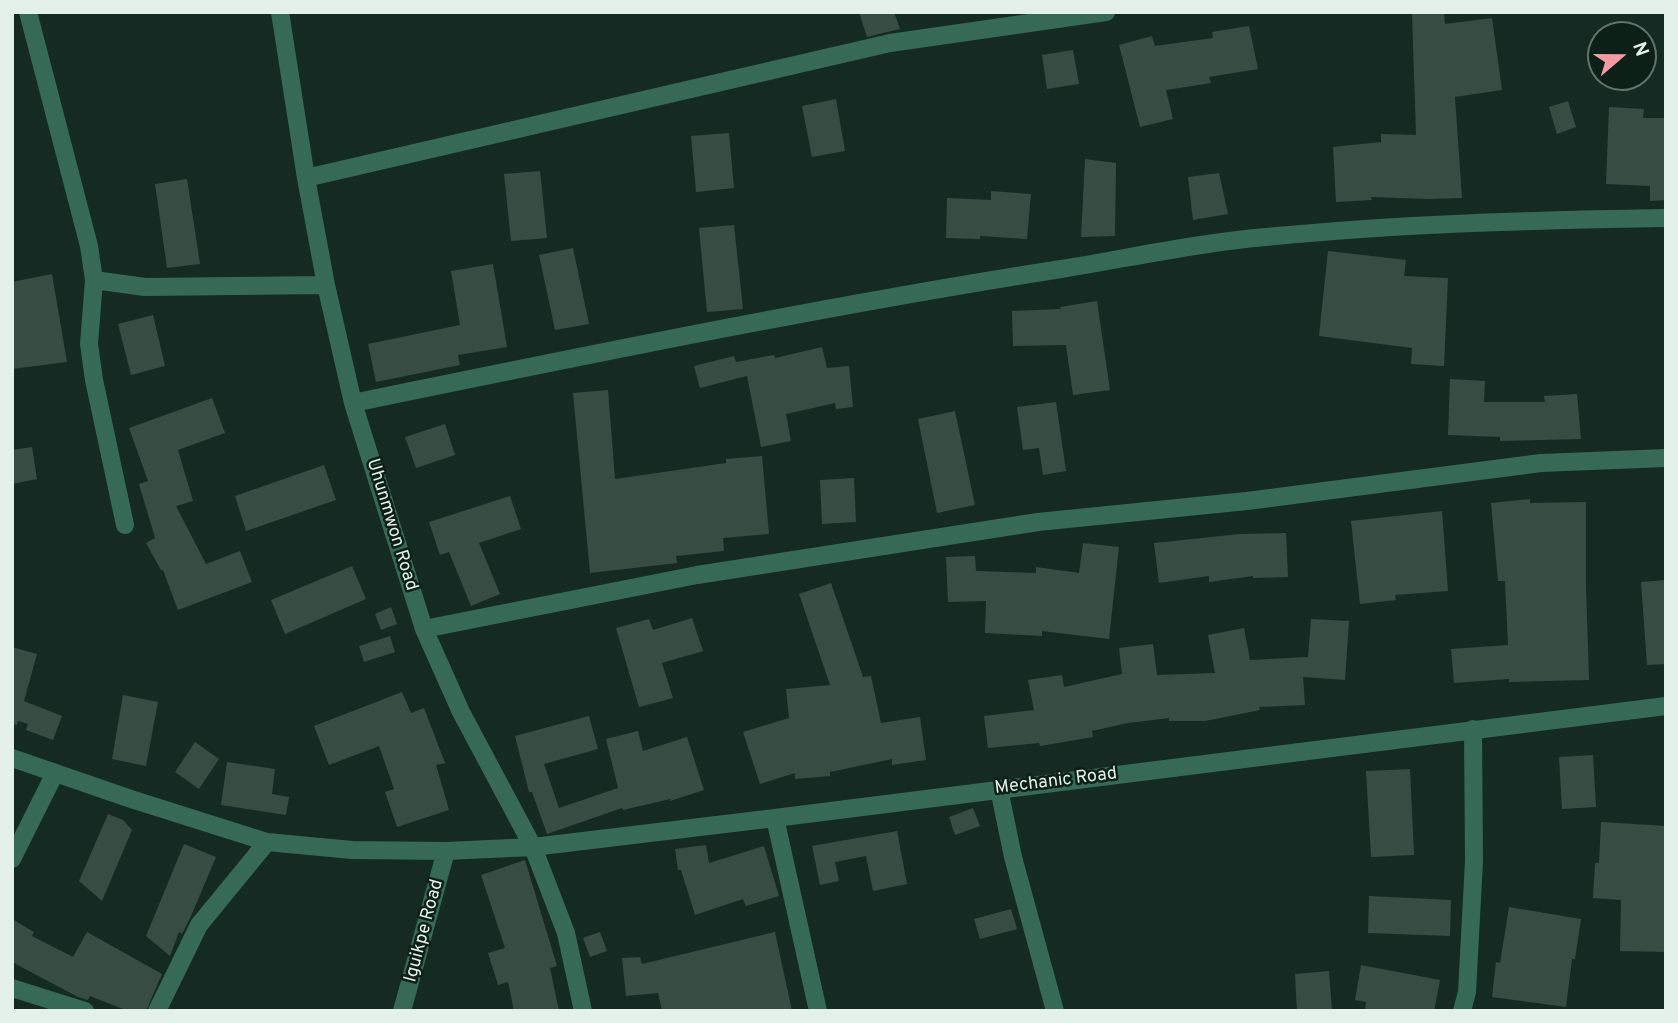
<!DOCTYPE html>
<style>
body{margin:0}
#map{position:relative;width:1678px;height:1023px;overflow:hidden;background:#152a22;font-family:Overpass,sans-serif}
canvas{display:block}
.frame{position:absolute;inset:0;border:14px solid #e4f0ea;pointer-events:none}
.north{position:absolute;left:1587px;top:21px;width:70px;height:70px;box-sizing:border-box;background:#0c2018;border:2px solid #62736c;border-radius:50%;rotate:70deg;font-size:19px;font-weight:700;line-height:28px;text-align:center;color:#e4f0ea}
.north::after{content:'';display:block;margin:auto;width:24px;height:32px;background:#f49aa3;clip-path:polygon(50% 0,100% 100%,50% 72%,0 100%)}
</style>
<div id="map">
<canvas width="1678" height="1023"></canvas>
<div class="frame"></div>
<div class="north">N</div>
</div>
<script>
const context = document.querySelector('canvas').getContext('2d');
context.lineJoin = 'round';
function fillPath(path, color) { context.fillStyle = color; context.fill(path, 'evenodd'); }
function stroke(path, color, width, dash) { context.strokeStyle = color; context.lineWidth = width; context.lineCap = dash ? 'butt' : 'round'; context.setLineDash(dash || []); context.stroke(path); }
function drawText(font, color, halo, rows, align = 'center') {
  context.font = font + ' Overpass,sans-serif'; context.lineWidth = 5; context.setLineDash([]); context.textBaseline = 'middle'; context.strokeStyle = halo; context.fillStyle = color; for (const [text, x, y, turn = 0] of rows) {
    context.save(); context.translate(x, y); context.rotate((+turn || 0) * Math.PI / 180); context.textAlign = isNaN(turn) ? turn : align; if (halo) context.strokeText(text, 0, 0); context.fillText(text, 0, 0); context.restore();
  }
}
const building = new Path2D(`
 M859,12H894L900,29L867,37Z
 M1444,12L1445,24L1492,18L1502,90L1455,97L1462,198L1429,199L1371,197L1372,200L1336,202L1333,147L1381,142V134L1416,135L1412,14Z
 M1249,26L1258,69L1209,77L1211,83L1166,90L1173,119L1140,127L1119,45L1152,36L1155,46L1213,38L1212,32Z
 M1073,50L1079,84L1047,89L1042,55Z
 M836,99L845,151L812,157L802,106Z
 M1568,101L1576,127L1557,134L1549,107Z
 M1609,107L1644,109L1643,118H1666V200L1650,201V186L1606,184Z
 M729,133L734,188L696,192L691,136Z
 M1085,159L1116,163L1115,236L1081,237Z
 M540,171L547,238L511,241L504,174Z
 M1219,173L1228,214L1193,220L1188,177Z
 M187,179L200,264L167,268L155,184Z
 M991,191L1031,194L1027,239L980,236V239L946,238L947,198L991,200Z
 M734,225L743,309L707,312L699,228Z
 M573,248L589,324L555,330L539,255Z
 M1328,251L1406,260L1404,276L1448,278L1444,366L1411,364L1412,348L1319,336Z
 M493,264L507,347L458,355L460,365L376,382L368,344L460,325L451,271Z
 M52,274L67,362L12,369V282Z
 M1097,301L1110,390L1073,395L1066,345L1013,346L1012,311L1061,309L1060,307Z
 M153,315L165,366L131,375L118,324Z
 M822,347L827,368L849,366L853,407L836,409L835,403L786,414L791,441L761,447L747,376L700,388L694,366L734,356L736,362L774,355L775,358Z
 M1450,379L1485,381L1484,402H1545L1544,396L1577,394L1581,439L1500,441V437L1448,435Z
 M608,390L615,479L726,463V459L762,456L769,534L723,538L724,551L676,556L677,563L590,573L573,393Z
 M212,398L225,433L178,450L193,501L176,506L206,564L240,551L252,582L178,610L163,570H161L146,543L155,538L139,484L148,481L129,428Z
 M1056,402L1066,471L1043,475L1039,448L1023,450L1017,407Z
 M955,411L975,505L937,513L918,419Z
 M445,424L455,455L416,468L405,437Z
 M32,447L37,479L12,484V450Z
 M324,465L336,500L246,531L235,496Z
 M854,478L856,522L822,524L820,480Z
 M510,496L521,529L479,543L500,594L471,606L449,552L440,555L429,522Z
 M1530,499V503L1586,502V585L1589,680L1509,682V679L1454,683L1451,649L1508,645L1505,581H1498L1491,503Z
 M1442,511L1448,591L1395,595L1396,600L1360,604L1351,521Z
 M1286,533L1288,577L1253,578V576L1209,582V576L1159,583L1154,543L1240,534Z
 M1083,543L1119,547L1109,639L1042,631V636L985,633L986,601L948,602L946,557L975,556L976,571L1036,573V567L1079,573Z
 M352,566L366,599L285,634L271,600Z
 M1666,580V664L1647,665L1641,582Z
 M831,583L863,677L871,676L881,723L920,717L926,760L892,765V759L830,772V776L795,779V773L760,784L743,732L789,718L786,689L830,685L799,594Z
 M391,607L397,624L381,630L375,614Z
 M692,618L703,651L662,663L673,698L639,707L616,628L649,619L653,630Z
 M1311,619L1349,621L1345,680L1303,677L1305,705L1259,707L1260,710L1205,721H1169V718L1128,723L1092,731L1093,737L1040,746L1039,743L988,748L984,716L1034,710L1028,680L1062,675L1064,687L1122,674L1119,648L1153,644L1157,675L1215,673L1208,635L1244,628L1250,660L1308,657Z
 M390,636L395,652L364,662L359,646Z
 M12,647L37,654L24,701L62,716L53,740L26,730L28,724L18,721L17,725L12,724Z
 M402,692L411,713L424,708L445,763L436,765L449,810L397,827L385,792L394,789L379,746L329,765L314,726Z
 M123,695L158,702L146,766L112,759Z
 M589,716L598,749L544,764L559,808L618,788L606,739L638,731L643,751L687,737L704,790L670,801V799L623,810L622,808L547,834L532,792H529L515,736Z
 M195,742L219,759L199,789L175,772Z
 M1593,755L1596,807L1562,809L1559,757Z
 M227,762L275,769L272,794L289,797L286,815L221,805Z
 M1410,769L1414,855L1371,857L1366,771Z
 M973,808L980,826L955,835L949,817Z
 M108,814L123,820L132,830L102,901L79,881Z
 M1601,822L1666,826V952L1620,951L1621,900L1593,898L1595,863H1599Z
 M897,831L907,884L873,891L866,856L835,862L839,881L820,885L812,846Z
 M184,844L216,857L191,916L182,934L179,932L170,956L146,936Z
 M706,845L709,863L764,846L779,896L746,906L743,899L695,915L681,870H678L675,849Z
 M525,860L557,966L550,968L559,1011H514L508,982L498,985L488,953L505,948L481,875Z
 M1369,896L1451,900L1450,936L1368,933Z
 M1509,907L1581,919L1575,959H1572L1566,1007L1492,997L1496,962L1500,963Z
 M1011,909L1017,929L980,939L974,919Z
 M12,919L34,932L32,936L73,957L87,932L162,974L146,1011H128L90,996L88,1000L78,997L12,962Z
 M600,932L607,951L590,957L583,938Z
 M775,932L792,1011H662L658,993L626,996L622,958L640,957L642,964Z
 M1361,965L1440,980L1434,1011H1365L1366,1002L1355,1000Z
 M1329,971L1332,1011H1297L1295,974Z`);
const minor = new Path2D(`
 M28,12L89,246L94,280L145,287L326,285
 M280,12L306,178L326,285L353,403L424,629L461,712L533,847L566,933L583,1011
 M306,178L890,43L1106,12
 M94,280L89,344L94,380L125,525
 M353,403C588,355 824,306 1061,269C1129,258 1197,243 1266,237C1399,224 1532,220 1666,218
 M424,629L697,575L1038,522L1247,501L1541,463L1666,458
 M12,758L131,799L267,842L352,850L446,851L533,847L775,818L1666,706
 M999,789L1013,857L1055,1011
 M775,818L818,1011
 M12,859L55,773
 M12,988L85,1011
 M157,1011L199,925L267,842
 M402,1011L446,851
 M1462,1011L1467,992L1474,861L1473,729`);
const streetNames = [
 ["Uhunmwon Road",391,525,73],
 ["Mechanic Road",1056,782,-7],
 ["Iguikpe Road",425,931,-75]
];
fillPath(building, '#374d44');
stroke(minor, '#366a56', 18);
drawText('18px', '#e4f0ea', '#0c2018', streetNames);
</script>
